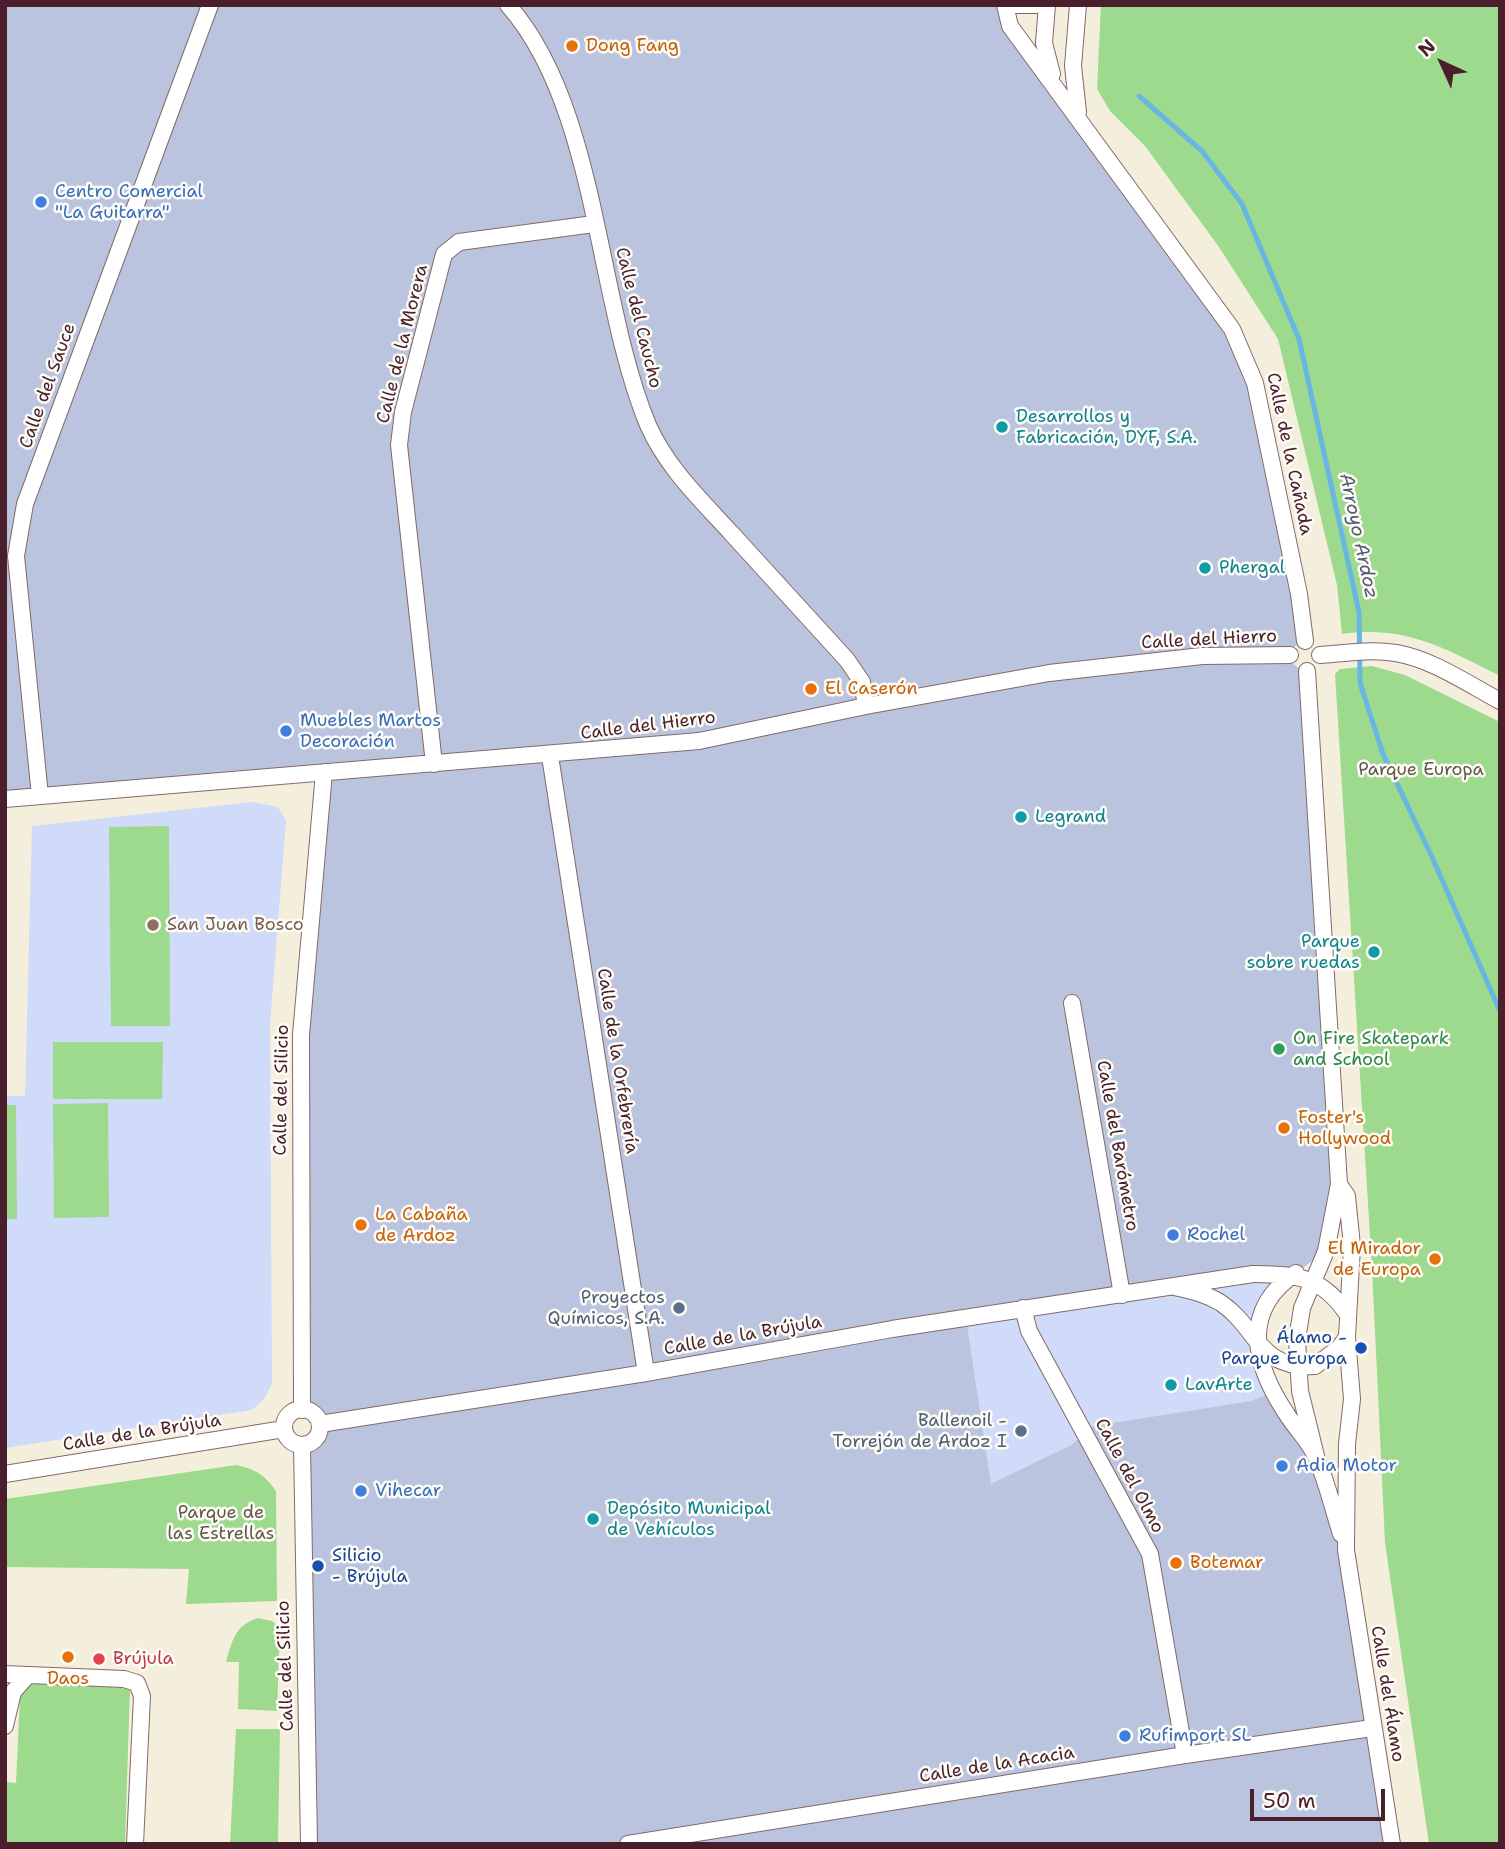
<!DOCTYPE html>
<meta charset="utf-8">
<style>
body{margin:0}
#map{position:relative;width:1505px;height:1849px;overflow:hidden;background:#f4efdc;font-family:"Shantell Sans",sans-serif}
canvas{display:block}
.frame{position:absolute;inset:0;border:7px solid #4a1f2b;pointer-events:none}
.north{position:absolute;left:1407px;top:28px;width:70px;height:70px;-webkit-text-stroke:5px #fdfcf7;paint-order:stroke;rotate:315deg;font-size:19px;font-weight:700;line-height:28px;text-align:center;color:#4a1f2b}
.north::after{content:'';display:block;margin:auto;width:24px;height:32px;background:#4a1f2b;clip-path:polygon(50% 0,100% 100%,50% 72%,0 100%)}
.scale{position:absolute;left:1250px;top:1789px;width:135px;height:32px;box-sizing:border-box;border:4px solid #4a1f2b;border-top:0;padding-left:9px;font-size:21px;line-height:24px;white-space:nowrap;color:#4a1f2b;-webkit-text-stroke:5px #fdfcf7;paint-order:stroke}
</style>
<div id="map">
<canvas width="1505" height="1849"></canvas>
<div class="frame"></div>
<div class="north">N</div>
<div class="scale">50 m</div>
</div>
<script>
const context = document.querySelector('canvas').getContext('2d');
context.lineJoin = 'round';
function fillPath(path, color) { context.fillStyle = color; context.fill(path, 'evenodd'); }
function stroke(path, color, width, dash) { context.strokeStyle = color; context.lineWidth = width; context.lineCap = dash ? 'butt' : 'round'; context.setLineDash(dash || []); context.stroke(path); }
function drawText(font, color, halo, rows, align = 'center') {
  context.font = font + ' "Shantell Sans",sans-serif'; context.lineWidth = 5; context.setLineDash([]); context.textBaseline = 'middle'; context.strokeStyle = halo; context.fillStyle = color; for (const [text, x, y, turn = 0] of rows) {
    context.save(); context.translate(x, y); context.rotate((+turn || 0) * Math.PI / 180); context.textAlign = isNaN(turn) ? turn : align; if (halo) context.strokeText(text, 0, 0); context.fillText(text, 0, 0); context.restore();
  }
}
const built = new Path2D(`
 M253,802L278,807L286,821L270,1024L272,1384L264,1399L252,1410L5,1448V1096H25L32,826Z
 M1293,1275L1262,1312L1272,1392L1251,1401L1093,1426L1071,1445L991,1485L966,1317Z`);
const industrial = new Path2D(`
 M5,5H1005L1245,354L1299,594V642L1292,650L1291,662L1301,670L1339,1184L1326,1251L1293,1275L966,1317L991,1484L1071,1445L1093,1426L1251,1401L1272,1392L1316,1456L1346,1550L1392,1844H309L302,1446L312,1442L319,1433L320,1424L310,1411L302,1410L301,1181L324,773L5,799Z`);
const green = new Path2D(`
 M1101,5H1500V676C1444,648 1406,625 1342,634L1337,585L1278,339L1219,247L1145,146L1110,111L1097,89Z
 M1372,666L1405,675L1500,722V1844H1429L1385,1543L1372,1268L1335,674L1340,669Z
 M169,826L170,1026H111L109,827Z
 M53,1042H163L162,1099H53Z
 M108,1103L109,1217L54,1218L53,1104Z
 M5,1105H16L17,1219H5Z
 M236,1465C255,1469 265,1475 276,1491L277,1601L186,1604L189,1569L5,1567V1499Z
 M258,1618L272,1621L280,1628L277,1711L238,1709L239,1662H226C232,1641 235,1625 258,1618Z
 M27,1683L123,1685L130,1689L125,1844H5V1782L16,1783L20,1696Z
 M236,1729H280L278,1844H230Z`);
const stream = new Path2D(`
 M1139,96L1202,151L1242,204L1299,339L1359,612L1360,683L1383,754L1432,857L1500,1011`);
const minor = new Path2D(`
 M508,5C598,107 596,300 648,425C667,468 701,500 732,534C770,576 809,618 847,660L862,682L866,706
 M1005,5L1010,26L1232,329L1255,383L1299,594L1305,641
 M1013,5H1036
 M1047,5L1044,43L1052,74
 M1078,112L1073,66L1078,5
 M1320,655C1345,653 1371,649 1396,653C1432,659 1468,684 1500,701
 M1307,671L1339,1184L1326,1251L1302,1308L1297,1340L1300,1391L1316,1456
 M550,756L646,1373
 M434,764L399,445L403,412L444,254L459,242L594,224
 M40,796L16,556L25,504L210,5
 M5,799L699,741L866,706L1049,673L1202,656L1290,655
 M1072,1003L1122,1295
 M1339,1184L1347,1196L1352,1246L1347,1337L1352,1399L1347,1444L1346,1550L1392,1844
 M1296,1273C1240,1310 1254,1365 1286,1413C1295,1428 1310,1442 1316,1457C1327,1482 1333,1509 1341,1534
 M1175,1287C1191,1291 1207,1294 1221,1303C1259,1329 1257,1369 1315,1366L1339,1348L1347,1337
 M1023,1308L1029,1331L1150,1554L1185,1755
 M284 1427a18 18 0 1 1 36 0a18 18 0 1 1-36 0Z
 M302,1410L301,1035L324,772
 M320,1424L646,1373L892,1329L1253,1274C1297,1275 1321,1275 1348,1315
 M302,1445L309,1844
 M5,1474L284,1429
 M5,1674L124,1679L137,1683L142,1696L135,1844
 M5,1726L13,1692L27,1676
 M628,1844L1185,1755L1372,1728`);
const markers = [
 [572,46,7,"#e8710a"],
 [41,202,7,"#3f7fe0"],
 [1002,427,7,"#0f9aa8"],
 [1205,568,7,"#0f9aa8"],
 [811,689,7,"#e8710a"],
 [286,731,7,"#3f7fe0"],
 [1021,817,7,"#0f9aa8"],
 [153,925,7,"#8d6e63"],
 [1374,952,7,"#0f9aa8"],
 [1279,1049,7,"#2e9e5b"],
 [1284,1128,7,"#e8710a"],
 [361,1225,7,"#e8710a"],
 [1173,1235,7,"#3f7fe0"],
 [1435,1259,7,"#e8710a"],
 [679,1308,7,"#5c6f8a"],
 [1361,1348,7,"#1a4fb4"],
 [1171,1385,7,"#0f9aa8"],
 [1021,1431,7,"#5c6f8a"],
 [1282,1466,7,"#3f7fe0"],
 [361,1491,7,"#3f7fe0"],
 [593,1519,7,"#0f9aa8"],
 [1176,1563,7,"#e8710a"],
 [318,1566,7,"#1a4fb4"],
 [68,1657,7,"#e8710a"],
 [99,1659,7,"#e0444e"],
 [1125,1736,7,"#3f7fe0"]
];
const foodNames = [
 ["Dong Fang",586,46],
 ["El Caserón",825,689],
 ["Foster's",1298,1118],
 ["Hollywood",1298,1139],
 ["La Cabaña",375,1215],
 ["de Ardoz",375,1236],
 ["El Mirador",1421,1249,"right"],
 ["de Europa",1421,1270,"right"],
 ["Botemar",1190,1563],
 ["Daos",68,1679,"center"]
];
const shopNames = [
 ["Centro Comercial",55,192],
 ["\"La Guitarra\"",55,213],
 ["Muebles Martos",300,721],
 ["Decoración",300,742],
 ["Rochel",1187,1235],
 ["Adia Motor",1296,1466],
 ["Vihecar",375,1491],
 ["Rufimport SL",1139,1736]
];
const streetNames = [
 ["Calle del Caucho",638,318,76],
 ["Calle de la Morera",403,344,-76],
 ["Calle del Sauce",48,386,-70],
 ["Calle de la Cañada",1289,454,78],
 ["Calle del Hierro",1209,640,-3],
 ["Calle del Hierro",648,726,-7],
 ["Calle de la Orfebrería",617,1061,81],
 ["Calle del Silicio",282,1090,-89],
 ["Calle del Barómetro",1117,1146,80],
 ["Calle de la Brújula",743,1336,-10],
 ["Calle de la Brújula",142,1433,-9],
 ["Calle del Olmo",1129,1476,62],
 ["Calle del Silicio",286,1666,-92],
 ["Calle del Álamo",1387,1694,81],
 ["Calle de la Acacia",997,1765,-9]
];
const cultureNames = [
 ["Desarrollos y",1016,417],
 ["Fabricación, DYF, S.A.",1016,438],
 ["Phergal",1219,568],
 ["Legrand",1035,817],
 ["Parque",1360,942,"right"],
 ["sobre ruedas",1360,963,"right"],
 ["LavArte",1185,1385],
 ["Depósito Municipal",607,1509],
 ["de Vehículos",607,1530]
];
const parkNames = [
 ["Parque Europa",1421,770],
 ["Parque de",221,1513],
 ["las Estrellas",221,1534]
];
const educationNames = [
 ["San Juan Bosco",167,925]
];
const leisureNames = [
 ["On Fire Skatepark",1293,1039],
 ["and School",1293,1060]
];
const serviceNames = [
 ["Proyectos",665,1298],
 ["Químicos, S.A.",665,1319],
 ["Ballenoil -",1007,1421],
 ["Torrejón de Ardoz I",1007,1442]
];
const transitNames = [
 ["Álamo -",1347,1338],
 ["Parque Europa",1347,1359],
 ["Silicio",332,1556,"left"],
 ["- Brújula",332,1577,"left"]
];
const healthNames = [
 ["Brújula",113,1659]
];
const waterNames = [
 ["Arroyo Ardoz",1358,536,78]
];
fillPath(built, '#d0daf9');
fillPath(industrial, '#bac4de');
fillPath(green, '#9dda8e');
stroke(stream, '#68b6e2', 5);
stroke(minor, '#866869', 18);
stroke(minor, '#fff', 16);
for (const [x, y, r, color] of markers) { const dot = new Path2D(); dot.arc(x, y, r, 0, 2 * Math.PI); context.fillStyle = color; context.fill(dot); stroke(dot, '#fdfcf7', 2.5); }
drawText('18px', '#c56008', '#fdfcf7', foodNames, 'left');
drawText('18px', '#366cbe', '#fdfcf7', shopNames, 'left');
drawText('18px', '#4a1f2b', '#fdfcf7', streetNames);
drawText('18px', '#0d838f', '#fdfcf7', cultureNames, 'left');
drawText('18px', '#635749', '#fdfcf7', parkNames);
drawText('18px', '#785e54', '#fdfcf7', educationNames, 'left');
drawText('18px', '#27864d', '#fdfcf7', leisureNames, 'left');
drawText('18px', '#4e5e75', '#fdfcf7', serviceNames, 'right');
drawText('18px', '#164399', '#fdfcf7', transitNames, 'right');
drawText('18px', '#be3a42', '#fdfcf7', healthNames, 'left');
drawText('italic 19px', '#565b74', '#fdfcf7', waterNames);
</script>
